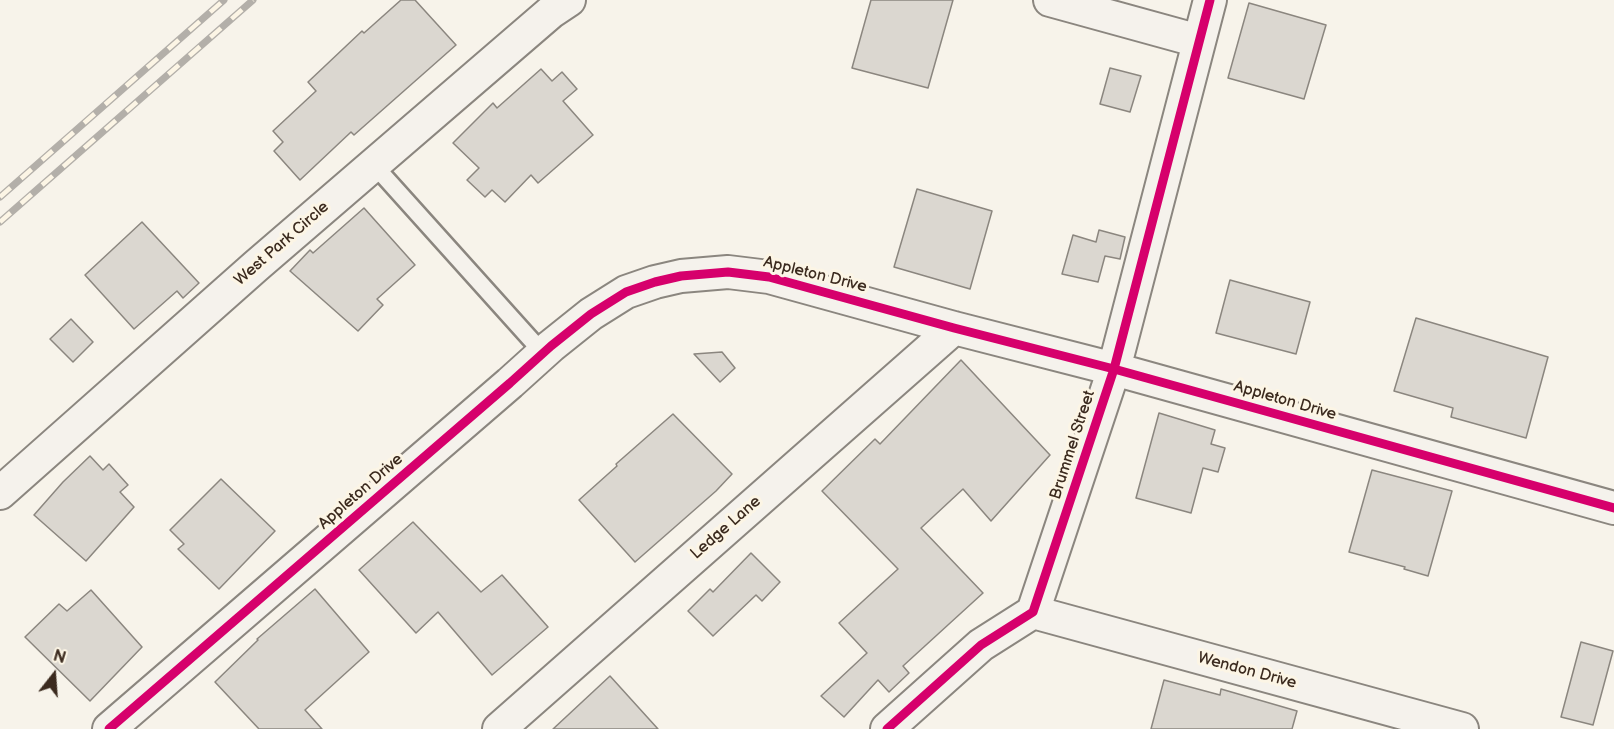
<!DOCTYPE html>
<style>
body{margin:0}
#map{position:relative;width:1614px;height:729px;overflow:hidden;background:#f7f3ea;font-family:"Balsamiq Sans",sans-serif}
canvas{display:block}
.north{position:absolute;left:24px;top:645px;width:60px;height:60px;-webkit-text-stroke:4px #fcf5e5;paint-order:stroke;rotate:17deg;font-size:16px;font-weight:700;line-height:24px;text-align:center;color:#3b2a1e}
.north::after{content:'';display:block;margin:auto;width:21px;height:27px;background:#3b2a1e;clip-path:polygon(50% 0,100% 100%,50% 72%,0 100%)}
</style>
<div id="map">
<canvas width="1614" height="729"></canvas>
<div class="north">N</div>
</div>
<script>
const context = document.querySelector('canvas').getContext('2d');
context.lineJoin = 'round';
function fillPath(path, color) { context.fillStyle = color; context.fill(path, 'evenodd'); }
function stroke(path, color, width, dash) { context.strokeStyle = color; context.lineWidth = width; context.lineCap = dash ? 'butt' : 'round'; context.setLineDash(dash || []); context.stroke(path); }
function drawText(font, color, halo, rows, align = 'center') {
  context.font = font + ' "Balsamiq Sans",sans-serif'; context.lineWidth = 6; context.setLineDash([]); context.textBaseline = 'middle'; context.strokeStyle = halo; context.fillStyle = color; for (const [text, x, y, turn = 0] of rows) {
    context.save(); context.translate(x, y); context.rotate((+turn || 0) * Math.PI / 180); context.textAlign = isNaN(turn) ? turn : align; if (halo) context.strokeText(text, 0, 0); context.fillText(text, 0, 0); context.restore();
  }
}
const building = new Path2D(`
 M401,0H415L456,45L354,135L351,132L300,180L274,151L283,142L273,131L316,91L308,82L362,31L364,33Z
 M871,0H953L928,88L852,68Z
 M1249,3L1326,25L1304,99L1228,78Z
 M1110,68L1141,76L1130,112L1100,104Z
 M541,69L552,81L562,72L577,89L563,101L593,135L538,183L531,175L505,202L492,190L485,197L467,180L479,168L453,143L493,103L497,108Z
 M917,189L992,211L970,289L894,267Z
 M364,208L415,265L377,299L383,305L358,331L290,271L310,250L313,253Z
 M142,222L199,283L183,298L177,291L134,329L85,275Z
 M1099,230L1125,237L1120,259L1105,256L1098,282L1062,274L1073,235L1096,242Z
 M1230,280L1310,302L1296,354L1216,333Z
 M1416,318L1548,357L1526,438L1451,417L1453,408L1394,391Z
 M71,319L93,342L73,362L50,339Z
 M722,352L735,368L720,382L694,354Z
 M961,360L1050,455L991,521L963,489L921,528L983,593L903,666L909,673L889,692L878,680L844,717L821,696L867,653L839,623L898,569L822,491L875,439L880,444Z
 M1159,413L1215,430L1211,444L1225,448L1218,472L1203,468L1191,513L1136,498Z
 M673,414L732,474L716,491L635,562L579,500L617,466L616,464Z
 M90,456L103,470L109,464L128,485L120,492L134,507L86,561L34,515L63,482Z
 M1372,470L1452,491L1428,576L1404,569L1405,567L1349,552Z
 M221,479L275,531L219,589L178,549L184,544L170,530Z
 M413,522L481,592L502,575L548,627L492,675L438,612L416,633L359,570Z
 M751,553L780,582L762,601L756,595L713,636L688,611L710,589L713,592Z
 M315,589L369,652L305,710L322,729H259L215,682L258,640L257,639Z
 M91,590L142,647L90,701L25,637L59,604L67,611Z
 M1581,642L1613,651L1593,725L1561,717Z
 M610,676L658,729H553Z
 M1164,680L1220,695L1221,689L1297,711L1292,729H1151Z`);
const service = new Path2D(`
 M374,165L543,353`);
const minor = new Path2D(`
 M1050,0L1199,41
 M0,493L256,266L551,12L569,0
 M1033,612L1462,729
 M109,729L510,383L551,346L591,314L626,292L655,282L681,276L728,272L769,277L954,328L1114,369L1614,508
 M499,729L954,328
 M887,729L981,645L1033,612L1114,369L1210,0`);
const rail = new Path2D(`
 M0,197L224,0
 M0,222L253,0`);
const cycleway = new Path2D(`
 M109,729L510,383L551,346L591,314L626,292L655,282L681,276L728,272L769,277L954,328L1114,369L1614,508
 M887,729L981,645L1033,612L1114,369L1210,0`);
const streetNames = [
 ["West Park Circle",282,244,-41],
 ["Appleton Drive",815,275,14],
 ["Appleton Drive",1285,401,16],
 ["Brummel Street",1073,445,-72],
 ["Appleton Drive",361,492,-41],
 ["Ledge Lane",726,528,-41],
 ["Wendon Drive",1247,671,15]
];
fillPath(building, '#dbd7d0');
stroke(building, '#8b867f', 1.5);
stroke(service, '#8b867f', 21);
stroke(minor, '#8b867f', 36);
stroke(service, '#f5f2ec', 16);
stroke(minor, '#f5f2ec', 32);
stroke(rail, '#b3afa9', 7);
stroke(rail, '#fcf5e5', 4.5, [14]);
stroke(cycleway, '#d6006c', 9);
drawText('16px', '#3b2a1e', '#fcf5e5', streetNames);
</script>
